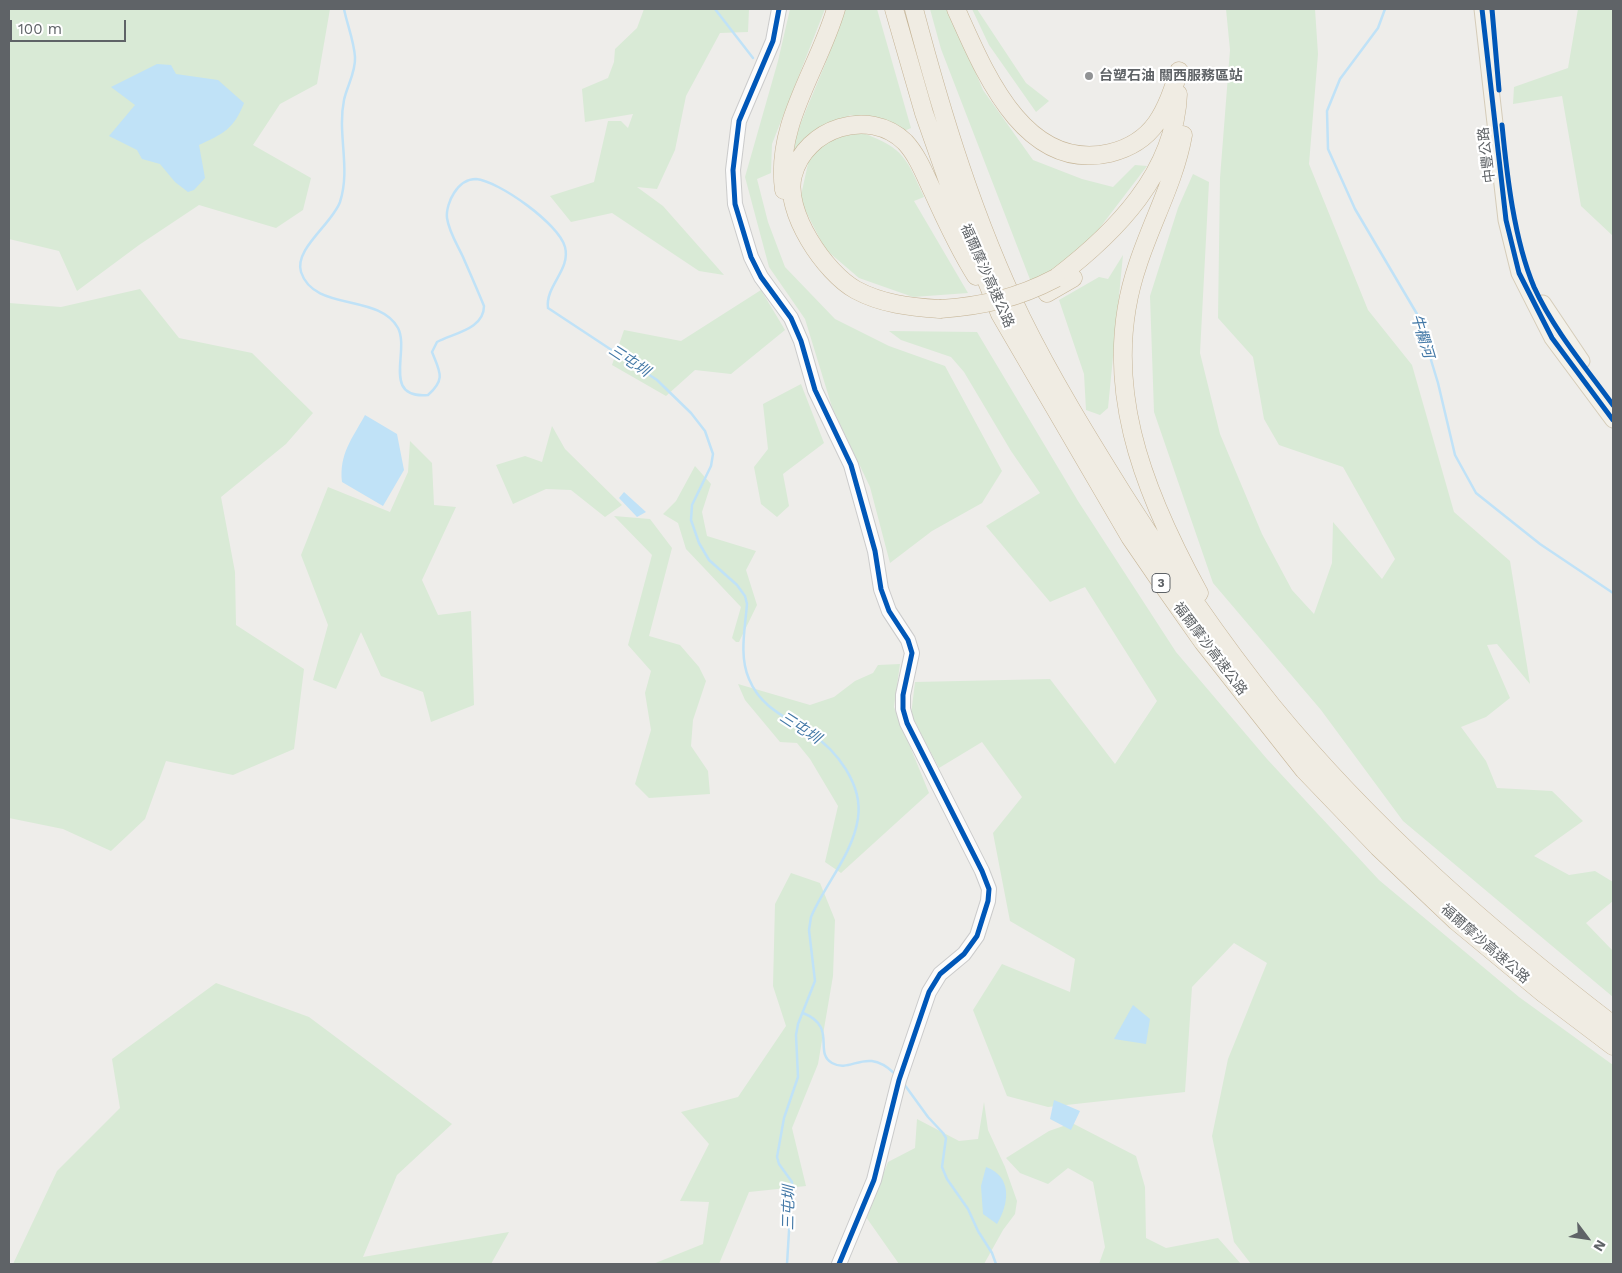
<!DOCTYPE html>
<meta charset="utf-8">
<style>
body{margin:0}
#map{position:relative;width:1622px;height:1273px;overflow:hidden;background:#eeedea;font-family:"Work Sans",sans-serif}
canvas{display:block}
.frame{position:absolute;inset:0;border:10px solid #5f6367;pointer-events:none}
.north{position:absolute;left:1562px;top:1213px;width:50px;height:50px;-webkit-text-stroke:4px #fff;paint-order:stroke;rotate:121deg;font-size:14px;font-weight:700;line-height:20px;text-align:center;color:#5f6367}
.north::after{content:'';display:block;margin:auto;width:18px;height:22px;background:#5f6367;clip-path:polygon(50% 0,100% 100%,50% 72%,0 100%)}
.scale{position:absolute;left:10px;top:20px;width:116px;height:22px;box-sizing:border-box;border:2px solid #5f6367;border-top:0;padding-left:6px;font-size:15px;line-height:18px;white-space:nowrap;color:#5f6367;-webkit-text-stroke:4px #fff;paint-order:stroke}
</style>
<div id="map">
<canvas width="1622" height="1273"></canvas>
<div class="frame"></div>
<div class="north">N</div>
<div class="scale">100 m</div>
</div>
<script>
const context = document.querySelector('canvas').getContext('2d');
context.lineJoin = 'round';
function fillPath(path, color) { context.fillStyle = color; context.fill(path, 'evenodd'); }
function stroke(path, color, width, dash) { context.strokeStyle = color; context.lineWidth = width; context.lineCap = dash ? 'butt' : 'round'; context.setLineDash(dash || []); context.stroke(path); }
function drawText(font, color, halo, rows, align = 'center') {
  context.font = font + ' "Work Sans","Noto Sans TC",sans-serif'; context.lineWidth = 4.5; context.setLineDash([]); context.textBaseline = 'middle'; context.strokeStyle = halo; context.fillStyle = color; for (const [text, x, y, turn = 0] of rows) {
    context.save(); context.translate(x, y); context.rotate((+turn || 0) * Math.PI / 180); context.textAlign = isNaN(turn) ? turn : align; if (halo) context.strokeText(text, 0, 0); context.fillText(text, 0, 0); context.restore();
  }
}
const green = new Path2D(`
 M9,9H330L317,84L280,104L253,145L311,178L303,210L276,228L199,205L139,245L77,291L59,251L9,239Z
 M644,9H749L748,32L720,33L686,96L675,150L657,189L637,187L663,206L724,275L699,271L612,213L571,222L550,196L594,182L608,121H621L628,128L633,114L585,122L582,89L608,78L614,62L615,49L637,28Z
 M790,9H825L772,144L771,173L757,179L768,222L785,267L835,319L889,346L945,366L1002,471L982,503L932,531L890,563L870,487L832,407L805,319L769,267L745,177L778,61Z
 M844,9H877L911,128L904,131L851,115L829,123L788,161C803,109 830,62 844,9Z
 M930,9H949L983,90L1033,160L1082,179L1113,187L1135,165L1147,166L1079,255L1031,282L941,49Z
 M972,9H977L1026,83L1049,101L1036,112L989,45Z
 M1226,9H1315L1318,54L1309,164L1368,310L1412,365L1454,512L1510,561L1530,684L1497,644L1487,645L1510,698L1486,717L1461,727L1486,761L1497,788L1552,791L1583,821L1534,856L1569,875L1595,871L1613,882V901L1586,923L1613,951V997L1403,821L1321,710L1213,583L1154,412L1150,296L1178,208L1193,174L1209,182L1200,353L1220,434L1262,534L1292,590L1314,614L1332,563L1333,522L1382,579L1395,559L1343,467L1279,445L1264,419L1253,357L1218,318L1220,178L1230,50Z
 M1578,9H1613V236L1581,206L1562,96L1513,104L1514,87L1568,68Z
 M863,133C905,149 906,158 924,197L914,201L968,293L913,297L859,278L825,249L800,200L809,159L828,138Z
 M1123,255L1108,408L1100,415L1086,410L1084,374L1059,300L1099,277L1108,279Z
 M140,289L179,338L252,353L313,413L286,444L221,497L235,572L236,625L304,669L294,749L233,775L166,761L145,819L111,851L63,829L9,818V303L61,307Z
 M761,290L785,330L731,374L695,370L666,396L612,365L624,330L681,341Z
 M889,331L977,332L1078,501L1176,652L1267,759L1379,880L1519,997L1613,1065V1264H1251L1234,1242L1212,1136L1228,1059L1267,963L1234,943L1192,987L1185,1092L1048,1107L1007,1096L973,1010L1002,964L1070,992L1075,959L1010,921L993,833L1022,797L982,742L939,768L911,715L915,682L1050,679L1115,764L1157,701L1085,587L1050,602L986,526L1040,493L1011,451L964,372L951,357L901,340Z
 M801,384L824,443L783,474L789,506L777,517L761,504L754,467L768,449L763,404Z
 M552,426L565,449L622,505L605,517L571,490L546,489L513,504L496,465L525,456L542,462Z
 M410,441L432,463L434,505L456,507L422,580L438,615L471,611L474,705L431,722L423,692L381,676L361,632L336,689L313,680L328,625L301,555L328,487L390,512L408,472Z
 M695,466L711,484L702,512L707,536L756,551L746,570L757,605L739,642H736L732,638L741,607L686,549L678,523L663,514L676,501Z
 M614,516L650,519L672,548L649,636L680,645L699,667L706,681L693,720L691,746L708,771L710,794L649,798L635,784L651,730L645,693L651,671L628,645L652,555Z
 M900,664L894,707L929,793L841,873L825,862L838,806L810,759L797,743L780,742L745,700L738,684L810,705L834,697L855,681L873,673L878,665Z
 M791,873L820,883L835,920L833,976L818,1064L792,1128L806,1186L749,1192L719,1264H653L703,1244L709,1202L680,1201L709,1144L681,1112L738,1097L786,1026L773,986L775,904Z
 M216,983L309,1017L452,1124L397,1175L363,1257L509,1232L491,1264H13L57,1171L120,1108L112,1059Z
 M984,1102L988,1130L1005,1167L1017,1201L1015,1214L1003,1230L984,1264H899L866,1217L888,1162L915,1148L917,1119L959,1141L978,1139Z
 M1072,1123L1136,1156L1145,1187L1146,1238L1166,1248L1218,1238L1241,1264H1099L1105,1247L1093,1182L1068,1168L1048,1184L1020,1173L1006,1158L1049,1131Z`);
const water = new Path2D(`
 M157,64L171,65L176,74L218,80L244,103C234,129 223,134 199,145L205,178L194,190L188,192L175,182L160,164L142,159L137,150L109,136L135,105L111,87Z
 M365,415L397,434L404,470L383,506L342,482C339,454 352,439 365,415Z
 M624,492L646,512L637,517L619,498Z
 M1133,1005L1150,1019L1146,1044L1114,1039Z
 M1054,1100L1080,1111L1071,1130L1050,1119Z
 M986,1167C1013,1177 1009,1204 997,1224L983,1214L981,1186Z`);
const stream = new Path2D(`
 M344,9C347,24 354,41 355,57C356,72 347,86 344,100C337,134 351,168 340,202C332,224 294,249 301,272C314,312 379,293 398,328C410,351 381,399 428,395C446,379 440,372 432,352L437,342C454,333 484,329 484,306C477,289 470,273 463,257C457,244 449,232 447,218C446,210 450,199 454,193C459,185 466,179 476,179C499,181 559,224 565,247C571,270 545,286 548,308L657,380L691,413L705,431L713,454L711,466L692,505L691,520L699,543L709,560L737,585L745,596L747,604C745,629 739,656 749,679C761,708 786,717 810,733C837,750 863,785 858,818C853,854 825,884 811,917L809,930L815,981L798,1024L796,1035L798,1077L784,1118L777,1157L779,1164L792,1182L787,1264
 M715,9L753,58
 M1385,9L1378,28L1340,79L1327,111L1328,149L1355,209L1417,314L1438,383L1455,455L1476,493L1540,544L1613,593
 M803,1013C838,1027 813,1052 832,1063C852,1074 865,1046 894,1073
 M904,1084L928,1117L943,1133L946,1138L942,1167L947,1179L968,1209L978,1231L992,1253L996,1264`);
const secondary = new Path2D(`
 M779,9L773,41L739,121L733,170L735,204L751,257L761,277L791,318L801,341L815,390L851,465L875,551L881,589L889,611L908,640L912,653L903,695V709L907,723L982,871L989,889L988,901L977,936L964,954L940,974L929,992L899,1080L874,1180L839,1264`);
const primary = new Path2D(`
 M1482,9L1506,220L1519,273L1552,338L1613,420
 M1543,303L1582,361`);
const highway = new Path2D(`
 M894,9L924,113L956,204L1000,314L1130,537L1165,588L1203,642L1304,770L1378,847L1456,921L1543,993L1613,1046
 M914,9C942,115 974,220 1022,319C1051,378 1088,438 1123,494C1170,567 1218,639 1272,706C1371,827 1489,930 1613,1025
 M956,9C984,71 1024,173 1110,153C1155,142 1166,111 1179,71
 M1183,135C1175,180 1152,221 1138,264C1098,380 1143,491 1199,593
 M784,190C775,124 818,70 836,9
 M1056,278C1115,233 1175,173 1178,94
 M1047,293L1073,278
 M940,309C910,307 882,304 856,290C825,273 783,211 793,175C805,128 869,107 905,142C918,156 925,175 933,192C946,221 959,249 976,276`);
const highwayBridge = new Path2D(`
 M940,309C983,306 1018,298 1056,278`);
const cycleway = new Path2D(`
 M779,9L773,41L739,121L733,170L735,204L751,257L761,277L791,318L801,341L815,390L851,465L875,551L881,589L889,611L908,640L912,653L903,695V709L907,723L982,871L989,889L988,901L977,936L964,954L940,974L929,992L899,1080L874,1180L839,1264
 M1482,9L1506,220L1519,273L1552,338L1613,420
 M1492,9L1499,90
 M1502,125C1507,176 1514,239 1534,287C1553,329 1586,368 1613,405`);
const markers = [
 [1089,76,5,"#919395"]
];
const shields = [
 [1161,583,18]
];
const shieldNames = [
 ["3",1161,583]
];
const poiNames = [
 ["台塑石油 關西服務區站",1099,76]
];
const streetNames = [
 ["中豐公路",1487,155,-97],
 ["福爾摩沙高速公路",987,276,66],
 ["福爾摩沙高速公路",1210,649,53],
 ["福爾摩沙高速公路",1485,944,41]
];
const waterNames = [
 ["牛欄河",1422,336,73],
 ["三屯圳",629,361,33],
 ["三屯圳",800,728,33],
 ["三屯圳",789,1208,-89]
];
fillPath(green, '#d9ead6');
fillPath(water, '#c0e2f7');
stroke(stream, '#c0e2f7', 2.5);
stroke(secondary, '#cbcbcb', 16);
stroke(primary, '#d5ccb9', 17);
stroke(highway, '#c6b597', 19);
stroke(secondary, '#fcfcfc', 14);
stroke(primary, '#f3f1ea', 15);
stroke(highway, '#f0ece3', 18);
stroke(highwayBridge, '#c6b597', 19, []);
stroke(highwayBridge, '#f0ece3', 18);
stroke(cycleway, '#0057b8', 5);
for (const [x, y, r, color] of markers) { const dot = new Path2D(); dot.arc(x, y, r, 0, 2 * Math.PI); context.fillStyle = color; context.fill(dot); stroke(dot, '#fff', 2); }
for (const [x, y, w] of shields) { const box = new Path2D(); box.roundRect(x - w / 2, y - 9.5, w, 19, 4); context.fillStyle = '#fff'; context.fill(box); stroke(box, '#5f6367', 1); }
drawText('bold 12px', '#5f6367', null, shieldNames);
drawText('bold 14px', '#5f6367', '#fff', poiNames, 'left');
drawText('14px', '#5f6367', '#fff', streetNames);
drawText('italic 15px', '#4479a7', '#fff', waterNames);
</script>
